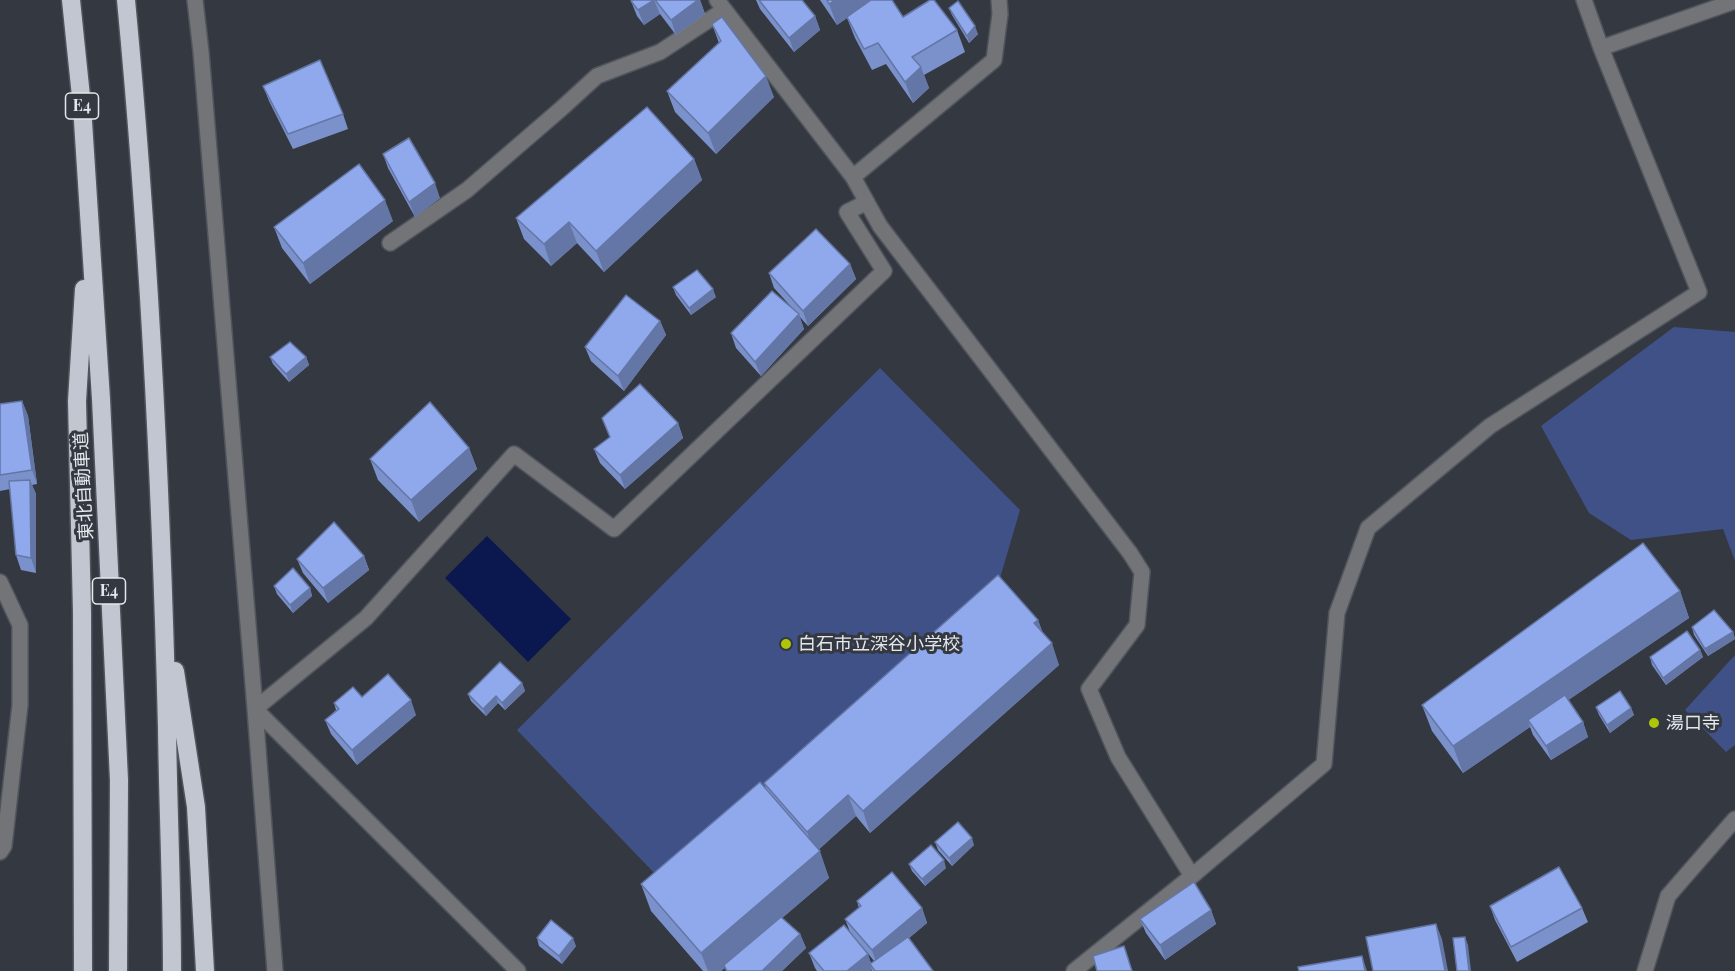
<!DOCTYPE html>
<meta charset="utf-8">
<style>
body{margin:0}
canvas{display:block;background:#343840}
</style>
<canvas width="1735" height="971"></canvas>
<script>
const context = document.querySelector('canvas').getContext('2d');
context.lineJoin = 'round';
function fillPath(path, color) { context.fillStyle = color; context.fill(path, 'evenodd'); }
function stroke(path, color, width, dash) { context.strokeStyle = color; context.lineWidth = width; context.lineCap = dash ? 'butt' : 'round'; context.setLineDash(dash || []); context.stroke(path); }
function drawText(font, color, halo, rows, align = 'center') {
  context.font = font + ' "Playfair Display","Noto Sans JP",serif'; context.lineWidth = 6; context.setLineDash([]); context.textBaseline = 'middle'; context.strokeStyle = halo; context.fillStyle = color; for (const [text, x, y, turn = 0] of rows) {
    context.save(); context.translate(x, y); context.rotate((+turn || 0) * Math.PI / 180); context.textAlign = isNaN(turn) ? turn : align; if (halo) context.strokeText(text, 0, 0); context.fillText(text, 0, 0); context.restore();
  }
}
const green = new Path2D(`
 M1674,327L1735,332V561L1723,529L1631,540L1589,513L1541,426Z
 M880,368L1020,510L998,585L658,877L517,730Z
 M1735,655V745L1726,752L1685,710Z`);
const water = new Path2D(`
 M487,536L571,619L528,662L445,578Z`);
const minor = new Path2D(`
 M195,0L201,52L255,709L518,971
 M717,0L853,177L880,226L1130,553L1142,572L1137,625L1089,689L1118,757L1192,876
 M1601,48L1735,1
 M853,177L994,60L1000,14L999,0
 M390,243L467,190L562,108L597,76L660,52L724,10
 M0,582L20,625V705L4,846L0,852
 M275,971L255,709L366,618L514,454L614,529L884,271L847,212L867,202
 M1074,971L1192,876L1324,764L1337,613L1368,528L1490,426L1699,292L1601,48L1584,0
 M1645,971L1668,896L1735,819`);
const highway = new Path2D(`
 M71,0L82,106L101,399L119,780L118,971
 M126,0C149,242 161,484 167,727C168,808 172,890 172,971
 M175,671L196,807L205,971
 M83,971L82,612L77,401L84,289`);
const wall = new Path2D(`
 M633,0H700L705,14L676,35L660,14L644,25L637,16L631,1Z
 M756,0H802L815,16L820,30L794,52L760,9Z
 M820,0H892L903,17L957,30L965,52L924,75L929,88L913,103L886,64L872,70L855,38L847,18L837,25Z
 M949,8L978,34L969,43L952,15Z
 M712,24L774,97L716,154L675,112L667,91L719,43Z
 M263,86L343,114L348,129L293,149L269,101Z
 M383,154L440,198L415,217L388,168Z
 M694,159L702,180L604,272L577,243L551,266L524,239L516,218Z
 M393,221L310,284L282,248L274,227Z
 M850,264L856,279L808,326L799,316L804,329L761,376L736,348L731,333L795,311L774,288L769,273Z
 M673,287L716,297L691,315L676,295Z
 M660,321L666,335L624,391L591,361L585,347Z
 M270,357H306L309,365L289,382L273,364Z
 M22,401L28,416L37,484L32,485L36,494V573L21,570L16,555L10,489L0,491V404Z
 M602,418L678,423L683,438L625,489L600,463L594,449L610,438Z
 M469,448L477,469L419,522L378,480L370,459Z
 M364,556L369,570L328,603L303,573L297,559Z
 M274,586L310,588L312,596L293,613L277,594Z
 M1680,591L1689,618L1568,700L1583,722L1588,737L1551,760L1533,735L1530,727L1463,773L1432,731L1422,705Z
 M1038,620L1043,634L1059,665L870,833L856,816L818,850L829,878L782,918L800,934L806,948L782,971H726L725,968L721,971H703L651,911L641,884L766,789L764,783Z
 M1692,627L1733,632L1735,639L1708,656L1694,635Z
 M1700,650L1703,657L1666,685L1652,665L1650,657Z
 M522,683L525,691L505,710L498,703L486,716L471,701L468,694Z
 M362,697L416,715L357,765L331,734L325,720L336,710L334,703Z
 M1596,707L1631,708L1634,715L1610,733L1599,715Z
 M935,842L974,845L952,866L938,850Z
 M909,864L946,868L925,886L912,871Z
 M857,901L922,908L927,923L909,938L933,971H872V970L870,971H817L815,968L809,953L850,932L845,919L859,908ZM866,951L874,961L871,963Z
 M1490,906L1582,908L1588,922L1517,962L1495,920Z
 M1211,910L1216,924L1165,960L1146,933L1140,919Z
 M537,938L576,946L562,964L539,946Z`);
const shadedWall = new Path2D(`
 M654,0L660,14L644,25L638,10Z
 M698,0H700L705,14L676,35L671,20Z
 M835,0H873L837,25L829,4Z
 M815,16L820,30L794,52L789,38Z
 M975,26L978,34L969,43L967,36Z
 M921,67L929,88L913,103L905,82Z
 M766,76L774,97L716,154L708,133Z
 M694,159L702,180L604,272L596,251Z
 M435,183L440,198L415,217L409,202Z
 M385,200L393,221L310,284L303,263Z
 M569,222L577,243L551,266L544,244Z
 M850,264L856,279L808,326L803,311Z
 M713,289L716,297L691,315L689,308Z
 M799,314L804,329L761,376L755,362Z
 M660,321L666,335L624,391L618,376Z
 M306,357L309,365L289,382L286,374Z
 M22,401L28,416L37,484L32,470Z
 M678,423L683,438L625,489L620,475Z
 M469,448L477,469L419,522L411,500Z
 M30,480L36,494V573L31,558Z
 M364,556L369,570L328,603L323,588Z
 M310,588L312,596L293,613L290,605Z
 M1680,591L1689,618L1532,725L1528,720L1530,727L1463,773L1453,746Z
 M1038,620L1046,641L1034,623Z
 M1733,632L1735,639L1708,656L1705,649Z
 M1052,643L1059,665L870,833L863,811Z
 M1700,650L1703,657L1666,685L1663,678Z
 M522,683L525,691L505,710L502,703Z
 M496,696L498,703L486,716L483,709Z
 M411,700L416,715L357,765L352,750Z
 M1631,708L1634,715L1610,733L1607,725Z
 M1583,722L1588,737L1551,760L1546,746Z
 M848,795L856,816L815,853L807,832Z
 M972,838L974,845L952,866L949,858Z
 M820,851L829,878L725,967L724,965L725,968L721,971H708L701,953Z
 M944,860L946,868L925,886L922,879Z
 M922,908L927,923L877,965L872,950Z
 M1211,910L1216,924L1165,960L1160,945Z
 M1436,924L1442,939L1448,971H1445Z
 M800,934L806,948L782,971H762Z
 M1465,937L1468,945L1471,971H1469Z
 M573,938L576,946L562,964L559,956Z
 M868,954L873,969L870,964L872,970L870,971H847Z
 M1362,956L1367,971H1365Z`);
const building = new Path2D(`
 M633,0H654L638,10L631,1Z
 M655,0H698L671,20Z
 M759,0H802L815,16L789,38Z
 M827,0H835L829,4Z
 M871,0H892L903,17L930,0H934L957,30L912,57L921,67L905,82L878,43L864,49L847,17Z
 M958,1L975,26L967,36L949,8Z
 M722,17L766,76L708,133L667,91L721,41L712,24Z
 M320,60L343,114L288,134L263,86Z
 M647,107L694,159L596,251L569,222L544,244L516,218Z
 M409,138L435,183L409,202L383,154Z
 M359,164L385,200L303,263L274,227Z
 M816,229L850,264L803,311L769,273Z
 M697,270L713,289L689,308L673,287Z
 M772,291L799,314L755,362L731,333Z
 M626,295L660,321L618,376L585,347Z
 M290,342L306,357L286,374L270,357Z
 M640,384L678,423L620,475L594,449L610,437L602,418Z
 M22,401L32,470L0,475V404Z
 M430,402L469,448L411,500L370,459Z
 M30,480L31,558L16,555L9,481Z
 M334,522L364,556L323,588L297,559Z
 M1643,543L1680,591L1453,746L1422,705Z
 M293,568L310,588L290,605L274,586Z
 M998,575L1038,620L1034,623L1052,643L863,811L848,795L807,832L764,783Z
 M1714,610L1733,632L1705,649L1692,627Z
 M1687,631L1700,650L1663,678L1650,657Z
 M500,662L522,683L502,703L496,696L483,709L468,694Z
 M388,674L411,700L352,750L325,720L339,709L334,703L353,687L362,697Z
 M1620,691L1631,708L1607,725L1596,707Z
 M1565,695L1583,722L1546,746L1528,720Z
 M760,782L820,851L701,953L641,884Z
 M958,822L972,838L949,858L935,842Z
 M931,845L944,860L922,879L909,864Z
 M1559,867L1582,908L1511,947L1490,906Z
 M892,872L922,908L872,950L845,919L861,906L857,901Z
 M1194,882L1211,910L1160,945L1140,919Z
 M781,917L800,934L762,971H727L724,965Z
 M551,920L573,938L559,956L537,938Z
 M1436,924L1445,971H1373L1366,937Z
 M844,925L868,954L847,971H824L809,953Z
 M908,937L933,971H875L870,964Z
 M1465,937L1469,971H1457L1453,938Z
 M1124,946L1132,971H1097L1093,956Z
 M1362,956L1365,971H1299L1298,967Z`);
const markers = [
 [786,644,6,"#aec509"],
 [1654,723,6,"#aec509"]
];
const shields = [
 [82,106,33],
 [109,591,33]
];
const shieldNames = [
 ["E4",82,106],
 ["E4",109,591]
];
const streetNames = [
 ["東北自動車道",84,486,-93]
];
const poiNames = [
 ["白石市立深谷小学校",798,644],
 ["湯口寺",1666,723]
];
fillPath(green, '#3f5187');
fillPath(water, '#0b174f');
stroke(minor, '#50545c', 18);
stroke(highway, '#50545c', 21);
stroke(minor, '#727478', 15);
stroke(highway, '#c2c6d0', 18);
fillPath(wall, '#7b91cb');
fillPath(shadedWall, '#6476a5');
fillPath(building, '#8fa9ec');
stroke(building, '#6476a5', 1.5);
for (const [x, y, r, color] of markers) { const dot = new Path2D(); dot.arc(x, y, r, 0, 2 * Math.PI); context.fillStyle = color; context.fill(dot); stroke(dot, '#343840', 2); }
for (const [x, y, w] of shields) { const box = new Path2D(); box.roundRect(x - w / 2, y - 13, w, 26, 4.5); context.fillStyle = '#343840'; context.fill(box); stroke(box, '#e4e7ec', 1.5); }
drawText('bold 16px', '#e4e7ec', null, shieldNames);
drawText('18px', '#e4e7ec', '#343840', streetNames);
drawText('18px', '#e4e7ec', '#343840', poiNames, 'left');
</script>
